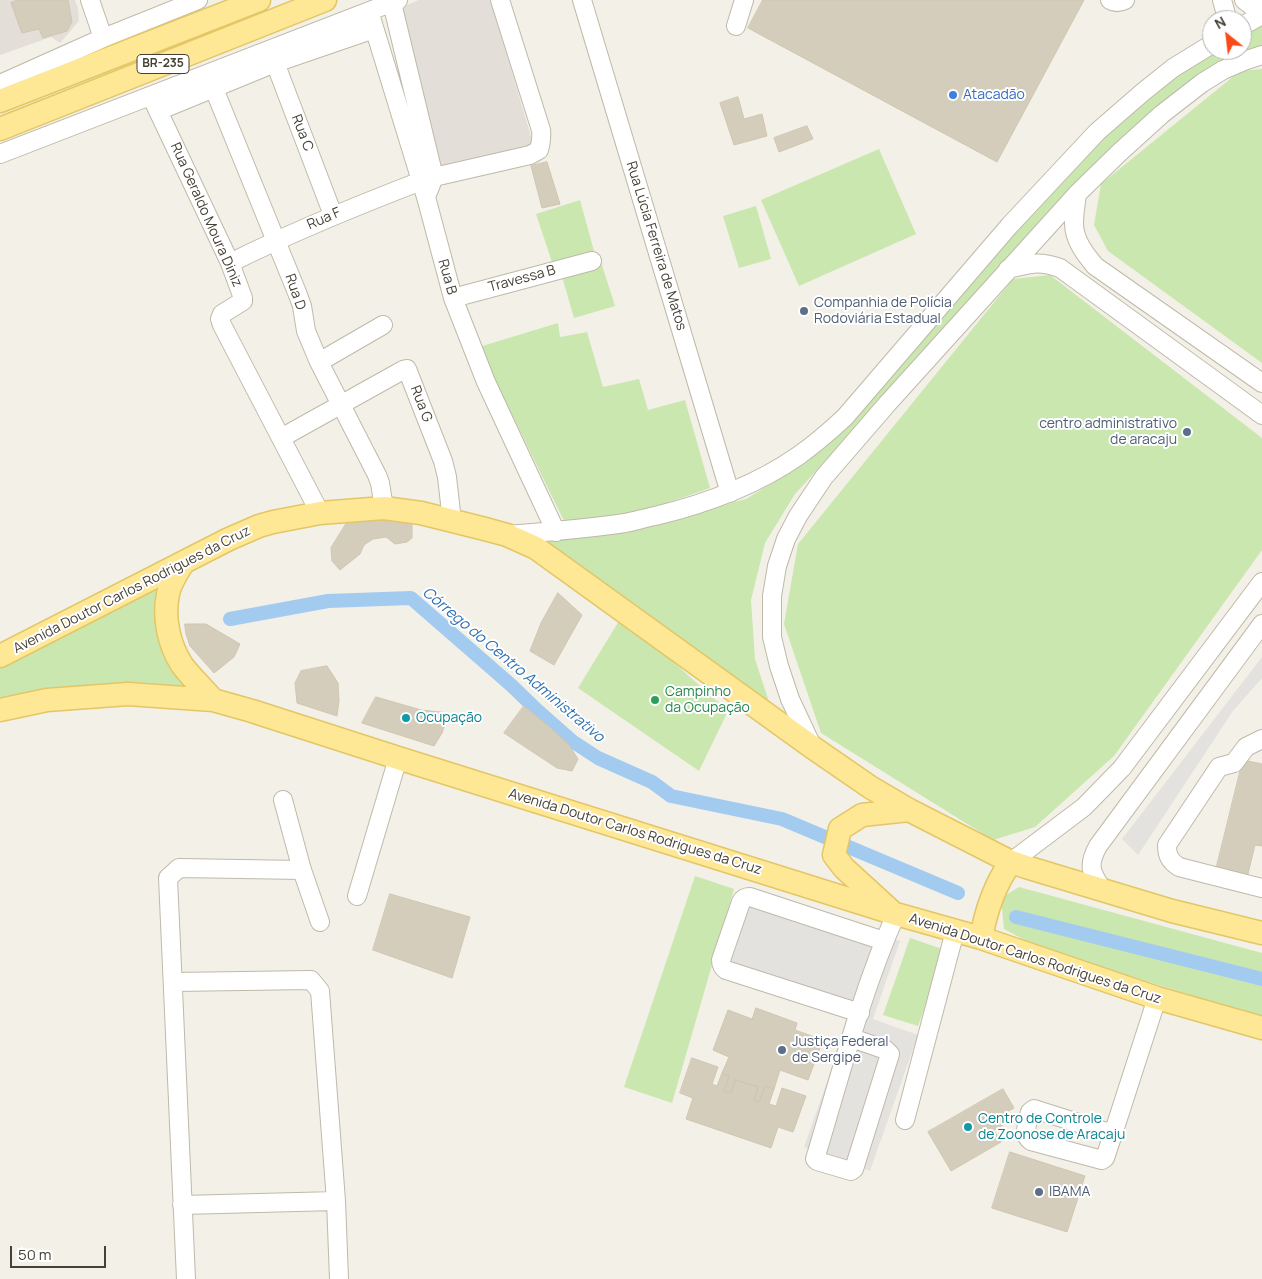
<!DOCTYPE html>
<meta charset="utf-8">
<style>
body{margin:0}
#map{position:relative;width:1262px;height:1279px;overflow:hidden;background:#f3f0e7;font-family:Manrope,sans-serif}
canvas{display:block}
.north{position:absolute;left:1202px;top:10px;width:50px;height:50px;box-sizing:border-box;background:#fff;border:1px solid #b5b3af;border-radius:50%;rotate:331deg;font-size:14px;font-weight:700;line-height:20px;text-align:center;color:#464136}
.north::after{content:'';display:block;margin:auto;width:18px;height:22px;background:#f94a18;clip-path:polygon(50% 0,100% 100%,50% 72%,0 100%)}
.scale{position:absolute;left:10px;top:1246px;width:96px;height:22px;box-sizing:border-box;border:2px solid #464136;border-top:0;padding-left:6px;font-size:15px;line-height:18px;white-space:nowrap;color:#464136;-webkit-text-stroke:4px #fff;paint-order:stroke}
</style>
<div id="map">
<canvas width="1262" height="1279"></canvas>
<div class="north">N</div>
<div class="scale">50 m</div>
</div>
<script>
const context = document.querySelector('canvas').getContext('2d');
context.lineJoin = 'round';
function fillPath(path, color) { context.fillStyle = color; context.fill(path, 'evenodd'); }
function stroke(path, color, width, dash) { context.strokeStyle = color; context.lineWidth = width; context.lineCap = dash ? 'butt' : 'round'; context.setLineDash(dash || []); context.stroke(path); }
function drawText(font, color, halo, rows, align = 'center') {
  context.font = font + ' Manrope,sans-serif'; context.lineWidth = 4; context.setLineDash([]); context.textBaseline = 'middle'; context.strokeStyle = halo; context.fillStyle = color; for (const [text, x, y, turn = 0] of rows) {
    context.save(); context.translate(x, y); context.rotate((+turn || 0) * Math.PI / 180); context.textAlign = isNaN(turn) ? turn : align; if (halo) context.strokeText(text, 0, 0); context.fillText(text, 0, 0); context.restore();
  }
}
const industrial = new Path2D(`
 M0,0H75L78,8L79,21L60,43L51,37L0,55Z
 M419,0H491L534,147L440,172L398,9Z`);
const green = new Path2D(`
 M1262,22V50L1200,78L839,446L795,494L765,543L751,600L755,659L773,714L534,542L638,528L746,499L787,474L845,427L1062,179L1127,115L1165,83L1215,50H1242V33Z
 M1262,69V363L1108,251L1094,225L1101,184L1240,71Z
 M879,149L916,234L799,286L761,200Z
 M580,200L594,251L552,262L536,214Z
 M756,206L771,259L739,268L723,216Z
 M601,262L615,306L574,318L561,273Z
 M1050,275L1262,438V550L1114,756L1035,827L993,840L821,733L784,624L798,544L1013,279Z
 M558,323L560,337L587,332L603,387L639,379L648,410L685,400L710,488L632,515L564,521L479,347Z
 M171,567L159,589L154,615L162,654L172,672L190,687L133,682L48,690L0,698V656Z
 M622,616L728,711L699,771L578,688Z
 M695,876L734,889L672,1103L624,1087Z
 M1019,887L1262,953V1017L1094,965L1030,943L1004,929L1001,898Z
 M910,938L945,950L918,1026L883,1015Z`);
const parking = new Path2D(`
 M1262,657V678L1233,711L1138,855L1122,839Z
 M754,890L900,941L873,1019L918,1035L870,1171L804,1147L850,1017L725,974Z`);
const canal = new Path2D(`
 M230,619L328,601L411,598L511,685L538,711L572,741L598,758L652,782L671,796L782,819L958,893
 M1016,917L1262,979`);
const building = new Path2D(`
 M18,0H68L72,22L67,31L43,38L39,29L22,33L11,3Z
 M763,0H1084L997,162L748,28Z
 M738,97L744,119L762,114L767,136L734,145L720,103Z
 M807,126L813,139L779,152L774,138Z
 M547,162L560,204L542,208L531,166Z
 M351,516L401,520L412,523V538L407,542L395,544L386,537L373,539L364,545L360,554L340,570L332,561L331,548Z
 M558,593L582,615L554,665L530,651L541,623Z
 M185,624H206L240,644L234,657L214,673L190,646L186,634Z
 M327,666L338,683L339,701L337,716L297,703L295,683L301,671Z
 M376,697L421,710L449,713L442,733L434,746L362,723Z
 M524,706L551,728L569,745L578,759L572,771L557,768L504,733Z
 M1243,760L1262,764V846L1255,845L1246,882L1215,874Z
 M390,894L470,917L452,978L373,950Z
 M756,1008L797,1023L795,1030L823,1040L808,1080L780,1070L774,1089L765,1086L759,1102L754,1100L758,1087L735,1080L731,1093L724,1091L729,1076L722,1073L729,1057L713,1050L728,1010L752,1019Z
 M692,1058L718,1067L712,1084L717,1086L722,1073L729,1076L724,1091L731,1093L735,1080L758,1087L754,1100L759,1102L765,1086L774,1089L769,1104L776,1106L782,1088L806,1096L793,1132L778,1127L771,1148L686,1119L693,1098L680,1093Z
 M1003,1089L1014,1108L1000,1116L1005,1124L994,1130L1001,1142L951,1171L928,1132Z
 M1010,1152L1085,1176L1067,1232L992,1208Z`);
const minor = new Path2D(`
 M90,0L103,38
 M582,0L730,493
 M1110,0C1115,3 1119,3 1125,0
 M1222,0L1227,18L1225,20
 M1244,0L1252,6L1262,9
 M392,3L434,177
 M369,11L426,197L453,298L486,382L556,532
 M736,26L744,0
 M1242,26L1262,15
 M271,52L333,215
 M208,74L298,295L302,306L306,331L319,362L377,475L380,483L384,508
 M0,84L103,38L198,0
 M151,96L230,263L243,298V301L222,314L220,319L222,325L320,513
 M158,111L275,63L374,29
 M0,154L398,0
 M1077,194C1076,203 1074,213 1074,223C1074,240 1085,254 1095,266L1262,383
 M426,197L434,177L530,155L539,150C541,143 542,138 541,130L500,0
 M230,263C292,232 356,206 421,181
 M1008,269C1031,264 1037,260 1060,268L1262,415
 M453,298L592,261
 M319,362L383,325
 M281,438L403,370L407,369L443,461L447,477L452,521
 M507,535C547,532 586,529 625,523C635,521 645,518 655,516C705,504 755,486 798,456C815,444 830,431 845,417L1010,225L1097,132L1143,92L1173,68L1212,44
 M1262,739L1246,747L1234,763L1219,767L1167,845C1167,856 1170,861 1179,867L1262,888
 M812,746L790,699L779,666L772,637V596L777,566L786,539L798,516L824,477L888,403L1077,194L1120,152L1162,114L1202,83L1223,70L1244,61L1262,55
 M283,800L302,870L320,922
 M1011,862L1084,807L1122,768L1262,582
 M1103,891C1091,872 1087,866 1098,846L1262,624
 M357,896L398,758
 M173,982L311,980L320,991L336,1201L339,1279
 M860,1013L726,970C722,967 721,965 721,960L741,902C743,898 745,897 750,897L884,941
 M852,1038L886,1050L890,1054L854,1169L851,1171L817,1161L815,1159C840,1077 861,993 896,914
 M905,1120L955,931
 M1113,1134L1105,1158L1102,1160L1031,1141C1022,1135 1028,1121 1030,1112L1034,1109L1113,1134L1157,998
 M182,1205L336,1201
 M186,1279L168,878L179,868L302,870`);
const major = new Path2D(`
 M0,101L259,0
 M0,129L325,0
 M183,563C177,573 170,583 168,594C163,618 169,645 182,665C191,677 203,688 213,700
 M0,656L229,539L259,526L273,522L320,513L384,508L421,513L485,529L507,535L536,548L812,747L870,787L909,810L1011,862L1026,867L1172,911L1262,933
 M0,710L47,700L128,694L213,700L252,711L398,758L896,914L981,938L1157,998L1262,1028
 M890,910L844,868L834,855L840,829L862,815L909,810
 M981,938C986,911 994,885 1011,862`);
const markers = [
 [953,95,5,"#3f7fe0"],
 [804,311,5,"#5c6f8a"],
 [1187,432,5,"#5c6f8a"],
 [655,700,5,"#2e9e5b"],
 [406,718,5,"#0f9aa8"],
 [782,1050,5,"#5c6f8a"],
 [968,1127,5,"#0f9aa8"],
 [1039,1192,5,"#5c6f8a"]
];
const shields = [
 [163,64,52]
];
const shieldNames = [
 ["BR-235",163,64]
];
const shopNames = [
 ["Atacadão",963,95]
];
const streetNames = [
 ["Rua C",302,133,69],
 ["Rua Geraldo Moura Diniz",206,215,66],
 ["Rua F",324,219,-23],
 ["Rua Lúcia Ferreira de Matos",656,246,73],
 ["Rua B",447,277,74],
 ["Travessa B",522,279,-15],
 ["Rua D",295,292,71],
 ["Rua G",421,404,69],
 ["Avenida Doutor Carlos Rodrigues da Cruz",132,590,-27],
 ["Avenida Doutor Carlos Rodrigues da Cruz",635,832,17],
 ["Avenida Doutor Carlos Rodrigues da Cruz",1035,959,18]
];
const serviceNames = [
 ["Companhia de Polícia",814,303],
 ["Rodoviária Estadual",814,319],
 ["centro administrativo",1177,424,"right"],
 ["de aracaju",1177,440,"right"],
 ["Justiça Federal",792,1042],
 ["de Sergipe",792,1058],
 ["IBAMA",1049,1192]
];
const leisureNames = [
 ["Campinho",665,692],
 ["da Ocupação",665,708]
];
const cultureNames = [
 ["Ocupação",416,718],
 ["Centro de Controle",978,1119],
 ["de Zoonose de Aracaju",978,1135]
];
const waterNames = [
 ["Córrego do Centro Administrativo",513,665,40]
];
fillPath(industrial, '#e3dfd8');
fillPath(green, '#cae7b0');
fillPath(parking, '#e4e2df');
stroke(canal, '#a3cbf0', 14);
fillPath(building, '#d5cdbc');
stroke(building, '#d0c5af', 1);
stroke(minor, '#bfb9a9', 20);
stroke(major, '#e3c665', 25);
stroke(minor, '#fff', 18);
stroke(major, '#fee795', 22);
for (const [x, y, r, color] of markers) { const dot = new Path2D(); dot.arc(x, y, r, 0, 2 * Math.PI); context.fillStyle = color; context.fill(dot); stroke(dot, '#fff', 2); }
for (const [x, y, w] of shields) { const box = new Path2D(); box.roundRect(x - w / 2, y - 9.5, w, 19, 4); context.fillStyle = '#fff'; context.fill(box); stroke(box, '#464136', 1); }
drawText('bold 12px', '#464136', null, shieldNames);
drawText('14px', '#366cbe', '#fff', shopNames, 'left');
drawText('14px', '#464136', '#fff', streetNames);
drawText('14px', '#4e5e75', '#fff', serviceNames, 'left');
drawText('14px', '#27864d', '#fff', leisureNames, 'left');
drawText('14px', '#0d838f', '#fff', cultureNames, 'left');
drawText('italic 15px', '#2f71b2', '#fff', waterNames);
</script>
